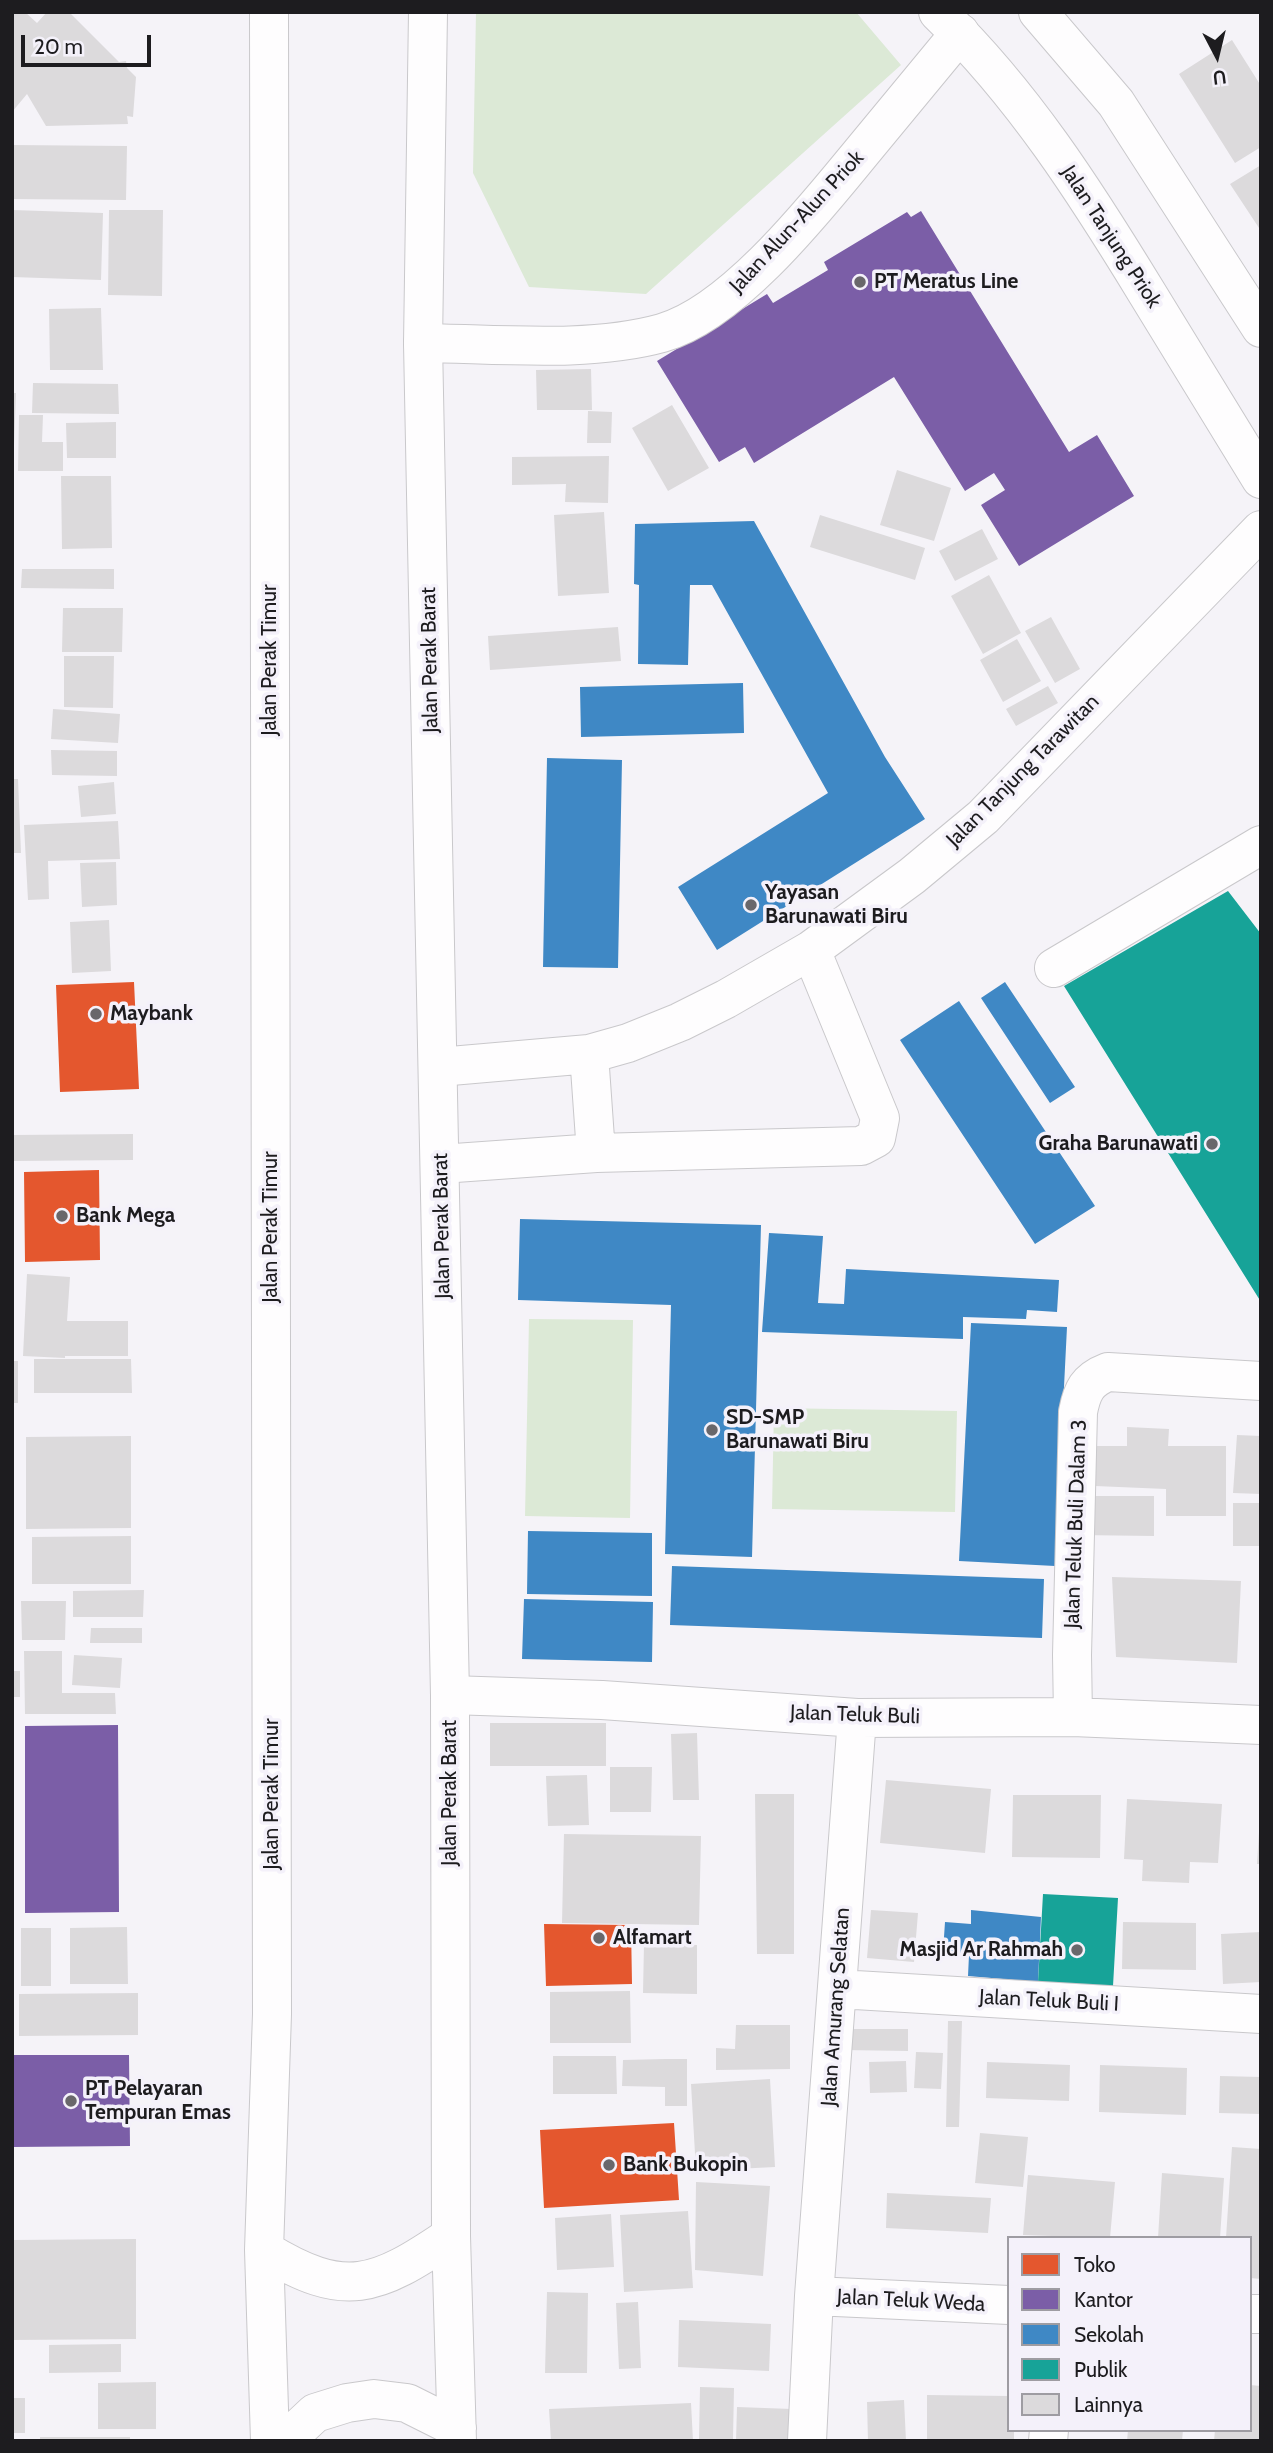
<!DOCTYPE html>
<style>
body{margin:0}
#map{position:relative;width:1273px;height:2453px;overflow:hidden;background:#f5f3f8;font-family:Cabin,sans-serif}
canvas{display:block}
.frame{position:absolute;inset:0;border:14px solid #1d1c1f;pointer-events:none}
.legend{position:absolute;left:1007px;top:2236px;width:245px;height:196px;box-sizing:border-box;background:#f4f1fa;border:2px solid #9e9ca2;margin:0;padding:9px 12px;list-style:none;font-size:21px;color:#1d1c1f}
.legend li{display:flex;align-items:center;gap:14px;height:35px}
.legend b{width:35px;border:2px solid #9e9ca2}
.north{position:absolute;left:1182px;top:21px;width:70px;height:70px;-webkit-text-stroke:5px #f4f1fa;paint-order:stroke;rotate:173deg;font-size:19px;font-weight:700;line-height:28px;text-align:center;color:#1d1c1f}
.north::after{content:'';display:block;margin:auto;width:24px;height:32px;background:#1d1c1f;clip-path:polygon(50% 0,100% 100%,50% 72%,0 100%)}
.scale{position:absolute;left:21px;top:35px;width:130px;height:32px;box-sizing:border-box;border:4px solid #1d1c1f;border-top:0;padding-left:9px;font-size:21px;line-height:24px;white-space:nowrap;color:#1d1c1f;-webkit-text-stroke:5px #f4f1fa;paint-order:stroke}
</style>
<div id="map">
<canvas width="1273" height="2453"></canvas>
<div class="frame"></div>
<ul class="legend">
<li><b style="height:19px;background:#e4572e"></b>Toko</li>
<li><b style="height:19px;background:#7b5ea7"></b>Kantor</li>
<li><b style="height:19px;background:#3f88c5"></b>Sekolah</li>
<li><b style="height:19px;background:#17a398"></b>Publik</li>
<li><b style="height:19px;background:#dcdadc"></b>Lainnya</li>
</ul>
<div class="north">U</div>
<div class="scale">20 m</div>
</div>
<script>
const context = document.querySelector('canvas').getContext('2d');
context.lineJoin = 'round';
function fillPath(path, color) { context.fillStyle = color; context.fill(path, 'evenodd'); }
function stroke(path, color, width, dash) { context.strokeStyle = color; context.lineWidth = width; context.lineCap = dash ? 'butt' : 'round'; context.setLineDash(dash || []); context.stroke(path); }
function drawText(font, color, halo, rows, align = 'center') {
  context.font = font + ' Cabin,sans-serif'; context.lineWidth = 7; context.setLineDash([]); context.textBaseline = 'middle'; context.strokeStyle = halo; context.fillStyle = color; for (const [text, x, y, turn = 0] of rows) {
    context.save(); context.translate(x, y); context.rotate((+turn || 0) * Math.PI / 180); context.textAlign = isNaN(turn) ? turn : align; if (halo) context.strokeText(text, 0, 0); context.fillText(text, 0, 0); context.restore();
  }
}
const green = new Path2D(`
 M476,12H856L901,65L646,294L529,287L473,173Z
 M529,1319L633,1320L630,1518L525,1516Z
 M774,1408L957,1411L955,1512L772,1509Z`);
const shops = new Path2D(`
 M134,982L139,1089L60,1092L56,985Z
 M99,1170L100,1260L25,1262L24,1172Z
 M544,1924L631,1925L632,1984L546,1986Z
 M674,2123L679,2200L544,2208L540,2130Z`);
const offices = new Path2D(`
 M921,211L1069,452L1097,435L1134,496L1019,566L981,505L1005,490L994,473L965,491L894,377L754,463L745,447L719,462L657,361L767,294L773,303L828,270L824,262L907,212L911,217Z
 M118,1725L119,1912L25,1913V1726Z
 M13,2055H129L130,2146L13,2147Z`);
const schools = new Path2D(`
 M754,521L885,757L925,819L717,950L678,887L828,793L712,585H690L688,665L638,664L639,585L634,584L635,524Z
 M743,683L744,733L581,737L580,687Z
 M547,758L622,760L618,968L543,967Z
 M1005,982L1075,1087L1050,1103L981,998Z
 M959,1001L1095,1206L1035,1244L900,1040Z
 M520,1219L761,1225L752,1557L665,1554L671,1305L518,1300Z
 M769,1233L823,1236L818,1303L844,1304L846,1269L1059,1280L1057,1312L1027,1310L1026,1319L963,1317V1339L762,1332Z
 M971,1323L1067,1327L1055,1566L959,1561Z
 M528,1531L652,1533V1596L527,1594Z
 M672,1566L1044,1579L1042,1638L670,1625Z
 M524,1599L653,1602L652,1662L522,1659Z
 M971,1910L1041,1917L1038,1982L968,1976L969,1955L943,1952L945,1922L971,1924Z`);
const public = new Path2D(`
 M1228,891L1261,934V1302L1064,986Z
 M1043,1894L1118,1898L1113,1986L1038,1982Z`);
const building = new Path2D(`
 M12,12H25L37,23L47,12H69L119,62L126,61L127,68L136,77L133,117L127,116L128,124L46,126L27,94L12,112Z
 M1232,40L1261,86V147L1235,163L1179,74Z
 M12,145L127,146L126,200L12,199Z
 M1261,165V231L1230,184Z
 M12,210L103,213L101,280L12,277Z
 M109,210H163L162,296L108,295Z
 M101,308L103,370H50L49,309Z
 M591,369L592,410H537L536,370Z
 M33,383L118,384L119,414L32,413Z
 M12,393H16L14,446H12Z
 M672,405L709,468L668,491L632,428Z
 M588,411L612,412L611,443H587Z
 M19,415H43L42,442H63V471H18Z
 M116,422V458H67L66,423Z
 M609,456L608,503L565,502L566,484L512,485V457Z
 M897,470L951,488L934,541L880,525Z
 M61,476H111L112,548L62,549Z
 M604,512L609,593L558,596L554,515Z
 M820,515L925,548L915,580L810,547Z
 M982,529L998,559L955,581L939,551Z
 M22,569H114V589L21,588Z
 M989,575L1021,633L983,654L951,596Z
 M63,608H123L122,652H62Z
 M1051,617L1080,669L1055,683L1025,631Z
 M618,627L621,661L490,670L488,636Z
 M1017,639L1041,681L1003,702L980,660Z
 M64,656H114L113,708L64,707Z
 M1048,686L1058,703L1016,726L1006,709Z
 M53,709L120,714L118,743L51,739Z
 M51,750L117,751V776L52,775Z
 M12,779H18L21,853H12Z
 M114,782L116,814L81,817L78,786Z
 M118,821L120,859L48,861L49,899L28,900L24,825Z
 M116,862L117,905L82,907L80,863Z
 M109,920L111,971L72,973L70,922Z
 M133,1134V1160L14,1161L13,1135Z
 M27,1274L70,1277L67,1321H128V1356H65V1358L23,1356Z
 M34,1359H131L132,1393H34Z
 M12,1361H18V1403H12Z
 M1127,1427L1169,1429L1168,1446H1226V1516H1166V1489L1095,1486L1096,1446H1127Z
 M1237,1435L1261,1436V1494L1233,1493Z
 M131,1436V1528L26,1529V1437Z
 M1079,1496H1154V1536L1078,1535Z
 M1233,1503H1261V1546H1233Z
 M131,1536V1584H32V1537Z
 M1112,1577L1241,1581L1237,1663L1116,1657Z
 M144,1590L143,1617H73V1591Z
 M21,1601H66L65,1640H22Z
 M91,1628H142V1643H90Z
 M24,1651H62V1693H115L116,1714H25Z
 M74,1655L122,1658L120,1688L72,1685Z
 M12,1671H20V1697H12Z
 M490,1723H606V1766H490Z
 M697,1733L699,1800H673L671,1734Z
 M610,1767H652L651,1812H610Z
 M587,1775L589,1825L548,1826L546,1776Z
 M886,1780L991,1789L985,1853L880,1843Z
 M755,1794H794V1954H757Z
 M1013,1795H1101L1100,1858L1012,1857Z
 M1127,1799L1222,1804L1218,1863L1190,1862L1189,1883L1142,1881L1143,1860L1124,1859Z
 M1259,1832H1261V1864H1257Z
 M564,1834L701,1836L699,1925L562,1923Z
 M871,1910L918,1913L914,1962L867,1958Z
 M1123,1922L1196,1923V1970L1122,1969Z
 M127,1927L128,1984H70V1928Z
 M21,1928H51V1986H21Z
 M1261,1932V1982L1223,1984L1221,1934Z
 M644,1944L697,1945V1994L643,1993Z
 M630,1991L631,2043H550V1992Z
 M138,1993V2035L19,2036V1994Z
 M948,2021H962L959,2127H946Z
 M736,2025H790V2069L716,2070V2048L735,2049Z
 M843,2029H908V2051L843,2050Z
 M916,2052L943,2053L941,2089L914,2088Z
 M553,2056H616L617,2094H553Z
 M665,2059H687V2106H665V2087L622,2086L623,2060Z
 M906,2061L907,2092L870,2093L869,2062Z
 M987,2062L1070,2065L1069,2101L986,2098Z
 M1100,2065L1187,2068L1186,2115L1099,2112Z
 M1220,2076L1261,2077V2114L1219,2113Z
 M770,2079L775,2167L696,2171L691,2084Z
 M980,2133L1028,2137L1023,2187L975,2183Z
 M1232,2147L1261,2149V2279L1250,2278V2238H1226Z
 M1162,2173L1224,2178L1220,2238H1158Z
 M1028,2175L1115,2182L1110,2238L1023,2235Z
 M696,2182L770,2186L763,2276L695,2270Z
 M887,2193L991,2198L988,2233L886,2228Z
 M688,2211L693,2288L624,2292L620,2215Z
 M611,2214L614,2267L557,2270L555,2218Z
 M136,2239V2339L12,2340V2240Z
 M547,2292L588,2293L587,2373H545Z
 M638,2302L641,2368L619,2369L616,2303Z
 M679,2320L771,2324L769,2371L678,2367Z
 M121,2344V2372L49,2373V2345Z
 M156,2382V2429H98V2383Z
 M1250,2385L1261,2386V2441H1214L1215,2430H1250Z
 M700,2387L734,2388L733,2439H699Z
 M927,2395L1009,2396V2430H1014V2441H927Z
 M12,2398H25V2433H12Z
 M904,2400L906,2441H868L867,2402Z
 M691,2403L693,2441H551L549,2409Z
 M737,2407L792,2409L791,2441H736Z
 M1128,2430H1183L1182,2441H1127Z
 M40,2437H130V2441H40Z`);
const minor = new Path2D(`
 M423,343C499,344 590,353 662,333C734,313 818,205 865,148C896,110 928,72 960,33
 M1054,968L1261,845
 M589,1054L596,1153
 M439,1067L589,1054L628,1043L680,1022L726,999L811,950L912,876L983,817L1261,530
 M441,1164L596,1153L861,1146L876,1138L880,1118L811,950
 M450,1695L602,1700L857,1718L1073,1717L1261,1725
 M1073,1717L1072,1655L1078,1412C1082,1391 1087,1380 1108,1372L1261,1381
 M838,1989L1261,2014
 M814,2296L1009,2305
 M1250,2314H1261
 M807,2441L814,2296L857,1718
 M1048,2441L1049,2430`);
const major = new Path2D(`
 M938,12C1023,94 1086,193 1147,293C1185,355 1223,417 1261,479
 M1038,12L1116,103L1261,328`);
const highway = new Path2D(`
 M269,12L272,2014L264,2250L270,2441
 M428,12L423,343L450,1695L451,2236L457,2441
 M264,2250C345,2300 376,2287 451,2236
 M285,2441L315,2413L347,2403L374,2399L407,2403L457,2428`);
const markers = [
 [860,282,7,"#69676b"],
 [751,905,7,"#69676b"],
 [96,1014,7,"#69676b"],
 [1212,1144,7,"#69676b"],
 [62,1216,7,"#69676b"],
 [712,1430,7,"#69676b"],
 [599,1938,7,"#69676b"],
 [1077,1950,7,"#69676b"],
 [71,2101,7,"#69676b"],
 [609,2165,7,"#69676b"]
];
const streetNames = [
 ["Jalan Alun-Alun Priok",797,222,-47],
 ["Jalan Tanjung Priok",1111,237,57],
 ["Jalan Perak Timur",270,660,-90],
 ["Jalan Perak Barat",430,660,-91],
 ["Jalan Tanjung Tarawitan",1023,771,-45],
 ["Jalan Perak Barat",442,1226,-91],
 ["Jalan Perak Timur",271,1227,-90],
 ["Jalan Teluk Buli Dalam 3",1076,1524,-88],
 ["Jalan Teluk Buli",855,1715,2],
 ["Jalan Perak Barat",450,1793,-90],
 ["Jalan Perak Timur",272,1794,-90],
 ["Jalan Teluk Buli I",1049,2001,3],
 ["Jalan Amurang Selatan",836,2007,-86],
 ["Jalan Teluk Weda",911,2301,3]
];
const poiNames = [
 ["PT Meratus Line",874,282],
 ["Yayasan",765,893],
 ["Barunawati Biru",765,917],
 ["Maybank",110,1014],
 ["Graha Barunawati",1198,1144,"right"],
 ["Bank Mega",76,1216],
 ["SD-SMP",726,1418],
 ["Barunawati Biru",726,1442],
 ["Alfamart",613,1938],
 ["Masjid Ar Rahmah",1063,1950,"right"],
 ["PT Pelayaran",85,2089],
 ["Tempuran Emas",85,2113],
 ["Bank Bukopin",623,2165]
];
fillPath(green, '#dce9d6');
fillPath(shops, '#e4572e');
fillPath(offices, '#7b5ea7');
fillPath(schools, '#3f88c5');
fillPath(public, '#17a398');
fillPath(building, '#dcdadc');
stroke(minor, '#c9c8cb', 40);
stroke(major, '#c9c8cb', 40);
stroke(highway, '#c9c8cb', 40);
stroke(minor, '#fefdfe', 38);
stroke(major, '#fefdfe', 38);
stroke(highway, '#fefdfe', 38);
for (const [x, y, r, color] of markers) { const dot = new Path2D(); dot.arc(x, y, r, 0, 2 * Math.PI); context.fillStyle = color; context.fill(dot); stroke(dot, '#f4f1fa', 2.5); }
drawText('21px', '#1d1c1f', '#f4f1fa', streetNames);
drawText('bold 21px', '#1d1c1f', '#f4f1fa', poiNames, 'left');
</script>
